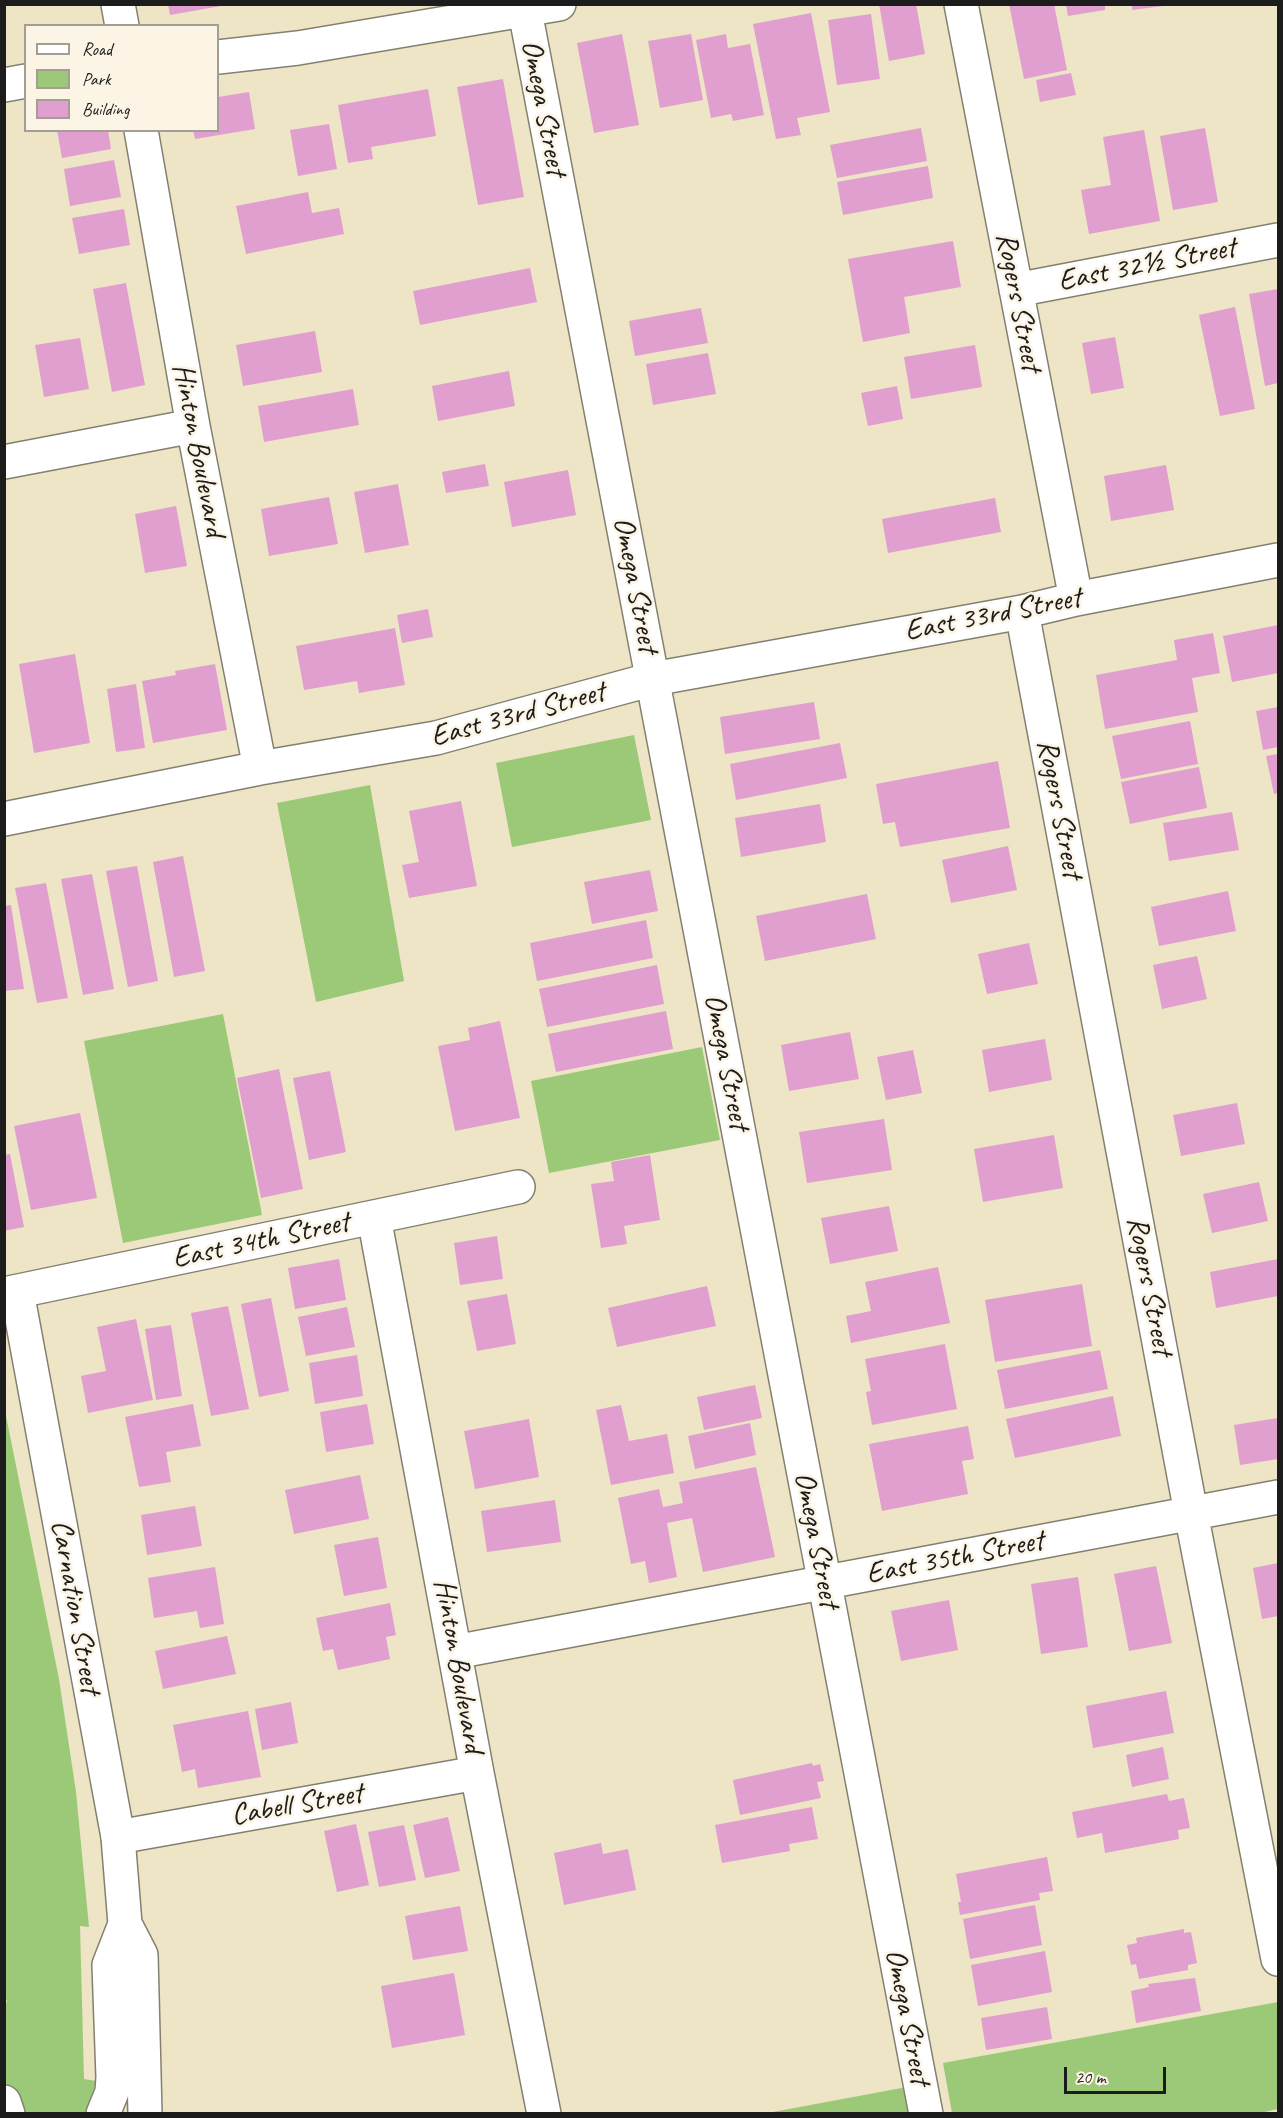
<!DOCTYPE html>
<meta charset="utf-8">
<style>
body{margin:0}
#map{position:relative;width:1283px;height:2118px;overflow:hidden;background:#ede5c5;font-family:Caveat,sans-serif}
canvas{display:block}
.frame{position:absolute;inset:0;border:6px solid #1c1c1c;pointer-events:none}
.legend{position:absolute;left:24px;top:24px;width:195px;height:108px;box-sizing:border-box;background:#fcf5e5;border:2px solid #a29e95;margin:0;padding:8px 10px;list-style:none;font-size:18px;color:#1c1c1c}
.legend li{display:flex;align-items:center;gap:12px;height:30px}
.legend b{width:30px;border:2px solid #a29e95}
.scale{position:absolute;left:1064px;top:2067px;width:102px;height:27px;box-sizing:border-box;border:3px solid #1c1c1c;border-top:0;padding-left:8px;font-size:18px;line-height:21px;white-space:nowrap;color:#1c1c1c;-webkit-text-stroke:4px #fcf5e5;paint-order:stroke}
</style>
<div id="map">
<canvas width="1283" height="2118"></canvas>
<div class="frame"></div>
<ul class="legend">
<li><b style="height:8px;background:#fff"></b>Road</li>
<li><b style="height:16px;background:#9bc977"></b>Park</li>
<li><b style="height:16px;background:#e09fcf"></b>Building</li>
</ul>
<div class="scale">20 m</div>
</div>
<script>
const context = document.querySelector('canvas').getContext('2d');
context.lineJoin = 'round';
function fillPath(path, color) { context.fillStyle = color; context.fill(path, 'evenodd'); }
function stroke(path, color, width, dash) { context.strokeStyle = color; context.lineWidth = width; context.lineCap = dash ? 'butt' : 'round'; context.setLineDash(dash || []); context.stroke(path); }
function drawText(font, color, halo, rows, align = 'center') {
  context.font = font + ' Caveat,sans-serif'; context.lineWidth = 5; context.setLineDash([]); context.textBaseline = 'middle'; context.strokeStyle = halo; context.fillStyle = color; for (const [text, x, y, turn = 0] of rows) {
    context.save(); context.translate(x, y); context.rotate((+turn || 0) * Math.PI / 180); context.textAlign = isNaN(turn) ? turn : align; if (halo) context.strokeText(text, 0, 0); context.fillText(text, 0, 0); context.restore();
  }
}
const green = new Path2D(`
 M634,735L651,820L512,847L496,763Z
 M370,785L404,981L316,1002L277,803Z
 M223,1014L262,1215L123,1243L84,1041Z
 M702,1047L720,1140L549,1173L531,1081Z
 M4,1406L59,1679L76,1792L89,1927L80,1926L84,2079L96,2081L87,2113H5L4,2006L7,2002L4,1992Z
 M1278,2002V2109L1255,2114L952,2113L943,2063Z
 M907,2087L912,2114H762Z`);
const building = new Path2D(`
 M168,4H221V6L170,15Z
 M879,4H916L925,54L889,61Z
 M1009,4H1054L1067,70L1024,79Z
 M1132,4H1163V6L1132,10Z
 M1066,5H1105V10L1068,16Z
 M811,13L830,112L797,118L801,135L776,139L753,24Z
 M871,14L880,79L837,85L828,20Z
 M622,34L639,125L594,133L577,43Z
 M691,34L703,100L660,108L648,41Z
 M726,34L728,48L750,44L764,115L733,121L731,114L711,118L696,40Z
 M1071,73L1076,95L1040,102L1036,80Z
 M503,79L524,197L478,205L457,87Z
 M428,89L436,136L371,147L373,159L348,163L338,105Z
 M249,92L255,129L195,139L193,130H218V97Z
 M329,124L337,169L298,176L290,130Z
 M921,128L927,161L837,178L830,145Z
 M1205,128L1218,202L1173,210L1160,136Z
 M57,130H108L111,149L62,158Z
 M1144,130L1160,221L1089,234L1081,190L1111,185L1103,137Z
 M114,160L121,197L70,206L64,169Z
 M928,166L933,198L843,215L837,182Z
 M308,192L312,213L339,208L344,234L246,254L236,206Z
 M124,209L130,245L79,254L72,218Z
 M953,241L961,287L904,297L910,333L863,342L848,259Z
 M530,268L537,302L420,325L413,291Z
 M126,283L145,385L112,392L93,289Z
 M1278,289V383L1265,386L1249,294Z
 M1235,307L1255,409L1220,416L1199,315Z
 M701,308L708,343L635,356L629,321Z
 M315,331L322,372L243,386L236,345Z
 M1115,337L1124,388L1091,394L1082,343Z
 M80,338L89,389L44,397L35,345Z
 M975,345L982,387L911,399L904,357Z
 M708,353L716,394L653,405L646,364Z
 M509,371L515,406L438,421L432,386Z
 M897,386L903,419L868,426L861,393Z
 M353,389L359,425L264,442L258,406Z
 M485,464L489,486L446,493L442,472Z
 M1166,465L1174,510L1111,521L1104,476Z
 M568,470L576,515L512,527L504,482Z
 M398,484L409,545L365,553L354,492Z
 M329,497L338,544L269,556L261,509Z
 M995,498L1001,532L888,553L882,519Z
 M176,506L187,566L145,573L135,514Z
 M428,609L433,637L402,643L397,615Z
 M1278,625V673L1232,682L1223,636Z
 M395,628L405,685L359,693L357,681L304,690L296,646Z
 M1213,633L1220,673L1192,678L1198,712L1105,729L1096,675L1177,660L1174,640Z
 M75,654L90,743L34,753L19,664Z
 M215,664L227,730L153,743L142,681L176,675L175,671Z
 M136,684L145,748L116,752L107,689Z
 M814,702L820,739L725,754L720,717Z
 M1278,707V747L1263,750L1256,711Z
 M1190,721L1198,764L1121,779L1112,736Z
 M840,743L847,778L736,800L730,764Z
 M1278,754V793L1274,794L1266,756Z
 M998,761L1010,828L900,847L895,822L883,824L876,784Z
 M1199,767L1207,808L1130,824L1121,782Z
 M461,801L477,886L409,898L402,865L419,862L409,811Z
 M820,804L826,842L741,857L735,818Z
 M1232,812L1239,850L1169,861L1163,823Z
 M1008,846L1017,890L951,903L942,860Z
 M183,856L205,971L174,977L153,862Z
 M137,866L158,981L128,987L106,871Z
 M650,870L658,911L592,924L584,882Z
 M92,874L114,989L83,995L61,879Z
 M46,883L68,998L37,1003L15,888Z
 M1228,891L1236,931L1159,946L1151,907Z
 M867,894L876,939L765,961L756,916Z
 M11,905L24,989L4,991V906Z
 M646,920L653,958L537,981L530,943Z
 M1029,943L1038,984L987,994L978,954Z
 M1197,956L1207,999L1162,1009L1153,965Z
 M657,965L664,1004L547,1027L539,989Z
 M666,1011L673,1049L556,1072L548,1034Z
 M500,1021L520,1118L455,1131L438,1046L470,1040L468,1028Z
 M850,1032L859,1079L789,1091L781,1045Z
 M1045,1039L1052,1080L989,1092L982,1050Z
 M913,1050L922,1093L886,1100L877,1057Z
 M279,1069L303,1189L261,1198L237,1078Z
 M330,1071L346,1152L309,1160L293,1078Z
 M1237,1103L1245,1144L1181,1156L1173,1115Z
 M80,1113L97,1198L31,1210L14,1126Z
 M884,1119L892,1170L807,1183L799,1132Z
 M1054,1135L1063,1188L983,1202L974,1149Z
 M10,1154L24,1227L4,1231V1155Z
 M650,1155L660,1220L624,1226L627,1244L601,1248L591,1184L614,1181L611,1162Z
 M1259,1182L1268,1221L1212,1233L1203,1194Z
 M889,1206L898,1251L830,1264L821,1218Z
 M497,1236L503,1279L460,1285L454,1243Z
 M339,1259L346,1300L295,1309L288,1268Z
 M1278,1259V1296L1216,1308L1210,1272Z
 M938,1267L950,1323L851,1343L846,1316L871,1311L865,1282Z
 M1082,1284L1092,1346L995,1362L985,1300Z
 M707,1286L716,1326L617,1347L608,1308Z
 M507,1294L516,1344L477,1351L467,1301Z
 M271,1298L289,1391L259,1397L241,1304Z
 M228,1306L249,1409L211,1416L191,1313Z
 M347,1307L355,1347L306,1356L298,1317Z
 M136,1319L153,1400L88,1413L81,1376L106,1371L97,1327Z
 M171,1325L182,1396L156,1400L145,1329Z
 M945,1344L957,1409L872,1425L866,1392L871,1391L865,1359Z
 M1100,1350L1108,1389L1005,1409L997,1370Z
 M357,1355L363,1396L315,1404L309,1363Z
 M755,1385L762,1418L704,1430L697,1397Z
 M1113,1396L1121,1436L1015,1458L1006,1419Z
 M193,1404L201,1446L166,1452L171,1482L139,1487L125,1417Z
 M367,1404L374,1444L326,1452L320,1412Z
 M621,1405L629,1441L667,1434L674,1473L611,1485L596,1410Z
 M1278,1418V1459L1240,1465L1234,1425Z
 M529,1419L539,1477L475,1489L464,1431Z
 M750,1423L756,1455L695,1469L688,1436Z
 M968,1426L974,1459L962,1461L968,1494L882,1511L869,1444Z
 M756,1467L775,1557L703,1572L692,1518L667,1523L677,1577L649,1583L645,1561L631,1564L618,1498L659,1489L663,1507L683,1503L679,1482Z
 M360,1475L369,1519L294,1534L285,1490Z
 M555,1500L561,1542L487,1552L481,1511Z
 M195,1506L202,1546L147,1555L141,1515Z
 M378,1537L387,1588L344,1596L334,1545Z
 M1278,1563V1616L1262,1619L1253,1568Z
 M1156,1566L1172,1643L1129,1651L1114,1574Z
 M215,1567L224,1624L200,1628L197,1611L154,1618L148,1578Z
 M1078,1577L1088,1647L1041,1654L1031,1584Z
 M949,1600L958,1650L901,1661L891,1611Z
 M390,1603L396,1635L386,1637L390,1659L338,1670L333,1649L323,1651L316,1618Z
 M227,1636L236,1674L163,1689L155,1651Z
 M1166,1691L1174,1733L1093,1748L1086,1706Z
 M291,1702L298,1743L262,1750L255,1709Z
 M248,1711L261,1777L198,1788L195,1769L182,1772L173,1725Z
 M1163,1747L1169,1779L1132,1787L1126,1755Z
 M812,1763L813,1766L820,1764L824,1781L817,1782L821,1798L740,1815L733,1780Z
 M1167,1794L1169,1801L1184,1798L1190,1828L1178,1830L1179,1839L1105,1853L1102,1833L1077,1838L1072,1812Z
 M812,1807L818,1839L789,1844L790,1851L722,1863L715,1825Z
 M448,1817L460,1871L425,1878L413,1825Z
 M356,1824L369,1885L337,1892L324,1831Z
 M404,1825L416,1880L379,1887L368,1832Z
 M601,1843L603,1854L628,1849L636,1890L564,1905L554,1853Z
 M1047,1857L1053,1891L1039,1893L1040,1900L960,1915L958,1902H961L956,1874Z
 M1035,1905L1042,1945L970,1959L963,1919Z
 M460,1906L468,1951L413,1960L405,1916Z
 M1184,1929V1933L1191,1932L1197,1963L1188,1965V1970L1139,1979L1136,1964L1131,1965L1127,1945L1137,1943L1136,1938Z
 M1045,1951L1052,1992L978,2006L971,1965Z
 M454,1973L465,2035L392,2048L381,1986Z
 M1195,1978L1201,2011L1136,2023L1131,1991L1149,1987L1148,1984Z
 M1047,2007L1052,2039L986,2050L981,2018Z`);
const street = new Path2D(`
 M118,4L122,26
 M961,4L1076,599
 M525,11L926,2114
 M218,57L298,48L559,4
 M4,85L26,81
 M141,130L193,426L260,768
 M1016,290L1278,240
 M4,462L193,426
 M1022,612L1191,1513L1278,1959
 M4,819L260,768L436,738L653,679L1022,612L1076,599L1278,560
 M374,1217L477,1773L544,2114
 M4,1294L518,1187
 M455,1652L1278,1497
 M118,1837L477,1773`);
const secondary = new Path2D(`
 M17,1292L118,1837L125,1924L141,1955L145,2114
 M4,2102L8,2114
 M103,2114L112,2092L113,2077L109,1965L125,1924`);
const streetNames = [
 ["Omega Street",543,108,79],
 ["East 32½ Street",1147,265,-11],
 ["Rogers Street",1018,302,79],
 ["Hinton Boulevard",198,450,79],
 ["Omega Street",635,585,79],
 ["East 33rd Street",993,615,-11],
 ["East 33rd Street",518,715,-15],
 ["Rogers Street",1059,809,79],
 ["Omega Street",726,1062,79],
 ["East 34th Street",261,1241,-12],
 ["Rogers Street",1149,1286,79],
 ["Omega Street",816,1540,79],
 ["East 35th Street",955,1558,-11],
 ["Carnation Street",75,1607,80],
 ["Hinton Boulevard",458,1666,80],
 ["Cabell Street",297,1805,-10],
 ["Omega Street",907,2017,79]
];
fillPath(green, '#9bc977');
fillPath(building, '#e09fcf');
stroke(street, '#848070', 36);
stroke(secondary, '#848070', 36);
stroke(street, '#fff', 33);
stroke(secondary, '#fff', 33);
drawText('30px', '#1c1c1c', '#fcf5e5', streetNames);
</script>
